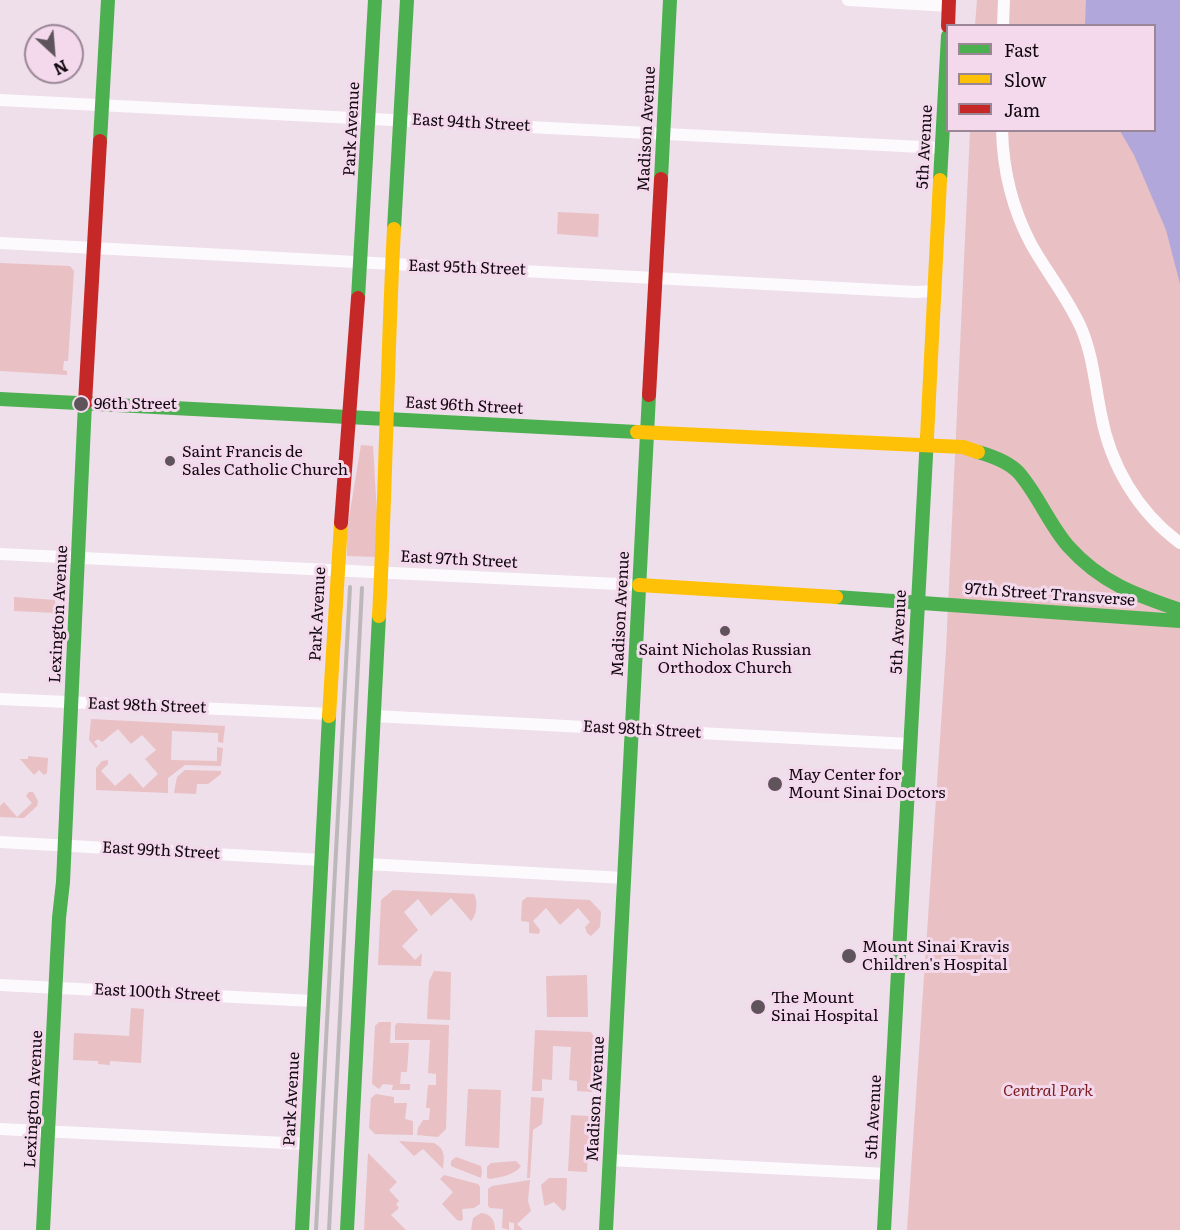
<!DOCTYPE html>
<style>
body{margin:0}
#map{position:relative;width:1180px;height:1230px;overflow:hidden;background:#eedfea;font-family:Literata,serif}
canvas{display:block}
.legend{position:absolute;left:946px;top:24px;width:210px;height:108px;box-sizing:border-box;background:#f4d9ed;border:2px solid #9a8695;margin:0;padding:8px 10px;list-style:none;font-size:18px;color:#120910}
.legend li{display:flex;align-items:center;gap:12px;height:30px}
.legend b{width:30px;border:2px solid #9a8695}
.north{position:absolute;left:24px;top:24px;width:60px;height:60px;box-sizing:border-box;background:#f4d9ed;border:2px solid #9a8695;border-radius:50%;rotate:154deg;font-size:16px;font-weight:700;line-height:24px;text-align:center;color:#120910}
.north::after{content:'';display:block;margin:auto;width:21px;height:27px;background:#5f545c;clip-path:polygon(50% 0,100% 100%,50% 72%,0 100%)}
</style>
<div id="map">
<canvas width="1180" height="1230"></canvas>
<ul class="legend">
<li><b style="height:8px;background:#4caf50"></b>Fast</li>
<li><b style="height:8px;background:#ffc107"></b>Slow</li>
<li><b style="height:8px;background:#c62828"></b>Jam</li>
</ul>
<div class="north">N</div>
</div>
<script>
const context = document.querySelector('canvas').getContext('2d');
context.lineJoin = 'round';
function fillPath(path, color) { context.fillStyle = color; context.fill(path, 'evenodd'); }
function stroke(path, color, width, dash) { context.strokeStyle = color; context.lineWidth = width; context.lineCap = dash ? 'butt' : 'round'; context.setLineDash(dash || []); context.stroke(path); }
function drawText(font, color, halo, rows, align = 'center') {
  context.font = font + ' Literata,serif'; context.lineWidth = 6; context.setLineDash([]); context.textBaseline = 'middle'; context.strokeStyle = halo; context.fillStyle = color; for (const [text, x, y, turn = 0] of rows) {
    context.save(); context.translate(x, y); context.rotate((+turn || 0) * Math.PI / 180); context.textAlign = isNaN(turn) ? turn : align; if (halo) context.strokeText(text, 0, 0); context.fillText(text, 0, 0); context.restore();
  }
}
const green = new Path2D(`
 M977,0H1180V1230H907L946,650L970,131L1154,130V26L975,25Z
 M558,212L599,214L598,237L557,234Z
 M0,263L70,266L74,271L68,361H64L63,370L67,371V375L0,371Z
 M361,445L373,446L378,531L376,557L347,556V530Z
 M14,597L55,600L56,613L14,611Z
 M91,719L225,726L223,743L218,742V733L172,731L171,760L217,761V747L223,748L221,766L185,765L168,778V793L96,790V768L102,761L108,760V764L101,771L115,786L130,773L143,788L158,774L145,759L156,750L142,735L131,744L118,729L102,742L98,739L94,742L98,746L96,748L89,740Z
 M28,756L48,758L47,773L44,775L39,770L34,775L20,759H28Z
 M185,770H188L221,771V774L208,784H197L196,794L174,793L177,777Z
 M29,792H33L38,801L37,806L24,818L0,817V806L4,802L17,817L32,803L26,796Z
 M393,890L474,894C478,901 477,915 471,921L451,898L431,916L418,899L404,912L418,930L402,946L415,960L422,953L421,966L378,965L381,900Z
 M527,897L590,900L601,912L600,927L591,936L587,933L585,927L590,922L578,908L560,925L546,908L533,921L540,930L539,934L529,933V922L521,921L522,901Z
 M434,971L451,972L450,1020L427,1019L429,981Z
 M587,975L588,1017H547L546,976Z
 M131,1008L144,1009L141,1063L110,1061V1065L98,1064V1061L73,1060L74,1033L129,1036Z
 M379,1022H391L390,1043H409L407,1072H401L400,1084H410V1090H392L393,1085L383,1084L379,1089L372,1084L375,1026Z
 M397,1023L449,1025L446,1129L438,1137L417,1135L418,1128L423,1120H429L430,1108H426L428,1085H436V1074L428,1073L430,1040H395V1026Z
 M535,1030L591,1032L594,1037L592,1092L577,1091V1081L569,1080L571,1047L553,1046L552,1080L542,1079V1091H532Z
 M468,1089L501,1090L499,1148L465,1146Z
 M376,1094L394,1097V1103H407L405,1119L413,1121V1135L375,1134L369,1128L371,1098Z
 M531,1097L544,1098L542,1124L533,1130L530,1178H527Z
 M571,1115L590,1116L587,1172L568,1171Z
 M399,1141L434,1143C446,1149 444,1158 443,1169L423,1149L414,1156Z
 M368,1153L397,1182L389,1190L399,1201L396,1204L399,1208L391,1215L406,1230H364Z
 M456,1157L481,1166L482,1172L481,1178L451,1166V1161Z
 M516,1161L521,1166C515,1175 500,1177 490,1179L487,1178V1167L491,1163Z
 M444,1175L478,1184L480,1187V1204L474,1208L462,1209L463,1219L461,1221L457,1220L442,1204L453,1192L440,1179Z
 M549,1178H567L566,1209L563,1211L554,1202L545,1206L544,1204L541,1185Z
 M530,1180L528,1201L531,1211L517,1224L523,1230H514V1223L509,1222V1230L502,1228L503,1209L490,1208L488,1206V1189L492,1186Z
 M481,1213C491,1214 495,1220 495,1230H471L473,1218Z`);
const water = new Path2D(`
 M1086,0H1180V284L1166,230L1134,155L1120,131L1154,130V26L1085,25Z`);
const street = new Path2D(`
 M848,0L949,6
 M1003,26L1004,0
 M0,100L941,148
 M1002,130C1003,171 1012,208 1031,244C1047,273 1069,299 1082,330C1093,357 1095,385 1101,414C1110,465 1138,512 1180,543
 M0,243L916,292L934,291
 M0,554L639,585
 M0,699L330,714
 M374,716L910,744
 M0,842L322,860
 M366,864L624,878
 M0,985L313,1001
 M0,1129L306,1144
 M609,1160L887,1174`);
const fast = new Path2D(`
 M100,141L108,0
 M661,179L670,0
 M940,180L948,36
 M394,229L407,0
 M358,298L375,0
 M0,399L637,432
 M978,452C992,456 1009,462 1019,473C1038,495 1049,524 1068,546C1101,583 1136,595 1180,610
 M836,597L1180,621
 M43,1230L59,918L63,882L85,403
 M302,1230L329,716
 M347,1230L379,616
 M606,1230L649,395
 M884,1230L927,437`);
const slow = new Path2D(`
 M637,432L963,447L978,452
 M927,437L940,180
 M639,585L836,597
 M379,616C386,487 387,358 394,229
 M329,716L341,523`);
const jam = new Path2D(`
 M948,26L949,0
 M649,395L661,179
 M85,403L100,141
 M341,523L358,298`);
const rail = new Path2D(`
 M316,1230L350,587
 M329,1230L362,588`);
const markers = [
 [81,404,8,"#5f545c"],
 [170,461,6,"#5f545c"],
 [725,631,6,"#5f545c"],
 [775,784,8,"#5f545c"],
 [849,956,8,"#5f545c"],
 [758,1007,8,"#5f545c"]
];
const streetNames = [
 ["East 94th Street",471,123,3],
 ["Park Avenue",352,129,-87],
 ["Madison Avenue",647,129,-87],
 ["5th Avenue",925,147,-87],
 ["East 95th Street",467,268,2],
 ["East 96th Street",464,406,3],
 ["East 97th Street",459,560,3],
 ["97th Street Transverse",1050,595,4],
 ["Lexington Avenue",59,614,-87],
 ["Park Avenue",318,614,-87],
 ["Madison Avenue",621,614,-87],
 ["5th Avenue",899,632,-87],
 ["East 98th Street",147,706,2],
 ["East 98th Street",642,730,3],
 ["East 99th Street",161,851,3],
 ["East 100th Street",157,993,3],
 ["Lexington Avenue",34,1099,-87],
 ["Park Avenue",292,1099,-87],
 ["Madison Avenue",596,1099,-87],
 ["5th Avenue",874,1117,-87]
];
const poiNames = [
 ["96th Street",94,404],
 ["Saint Francis de",182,452],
 ["Sales Catholic Church",182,470],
 ["Saint Nicholas Russian",725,650,"center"],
 ["Orthodox Church",725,668,"center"],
 ["May Center for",788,775],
 ["Mount Sinai Doctors",788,793],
 ["Mount Sinai Kravis",862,947],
 ["Children's Hospital",862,965],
 ["The Mount",771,998],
 ["Sinai Hospital",771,1016]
];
const parkNames = [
 ["Central Park",1048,1091]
];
fillPath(green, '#e9c0c3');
fillPath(water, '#b1a7db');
stroke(street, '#fcfafc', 12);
stroke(fast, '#4caf50', 14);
stroke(slow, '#ffc107', 14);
stroke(jam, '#c62828', 14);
stroke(rail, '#bcb8ba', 4);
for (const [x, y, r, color] of markers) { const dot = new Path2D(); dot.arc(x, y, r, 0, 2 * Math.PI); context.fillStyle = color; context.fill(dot); stroke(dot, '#f4d9ed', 2); }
drawText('16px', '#120910', '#f4d9ed', streetNames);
drawText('16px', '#120910', '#f4d9ed', poiNames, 'left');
drawText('italic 16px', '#7b1b21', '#f4d9ed', parkNames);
</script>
